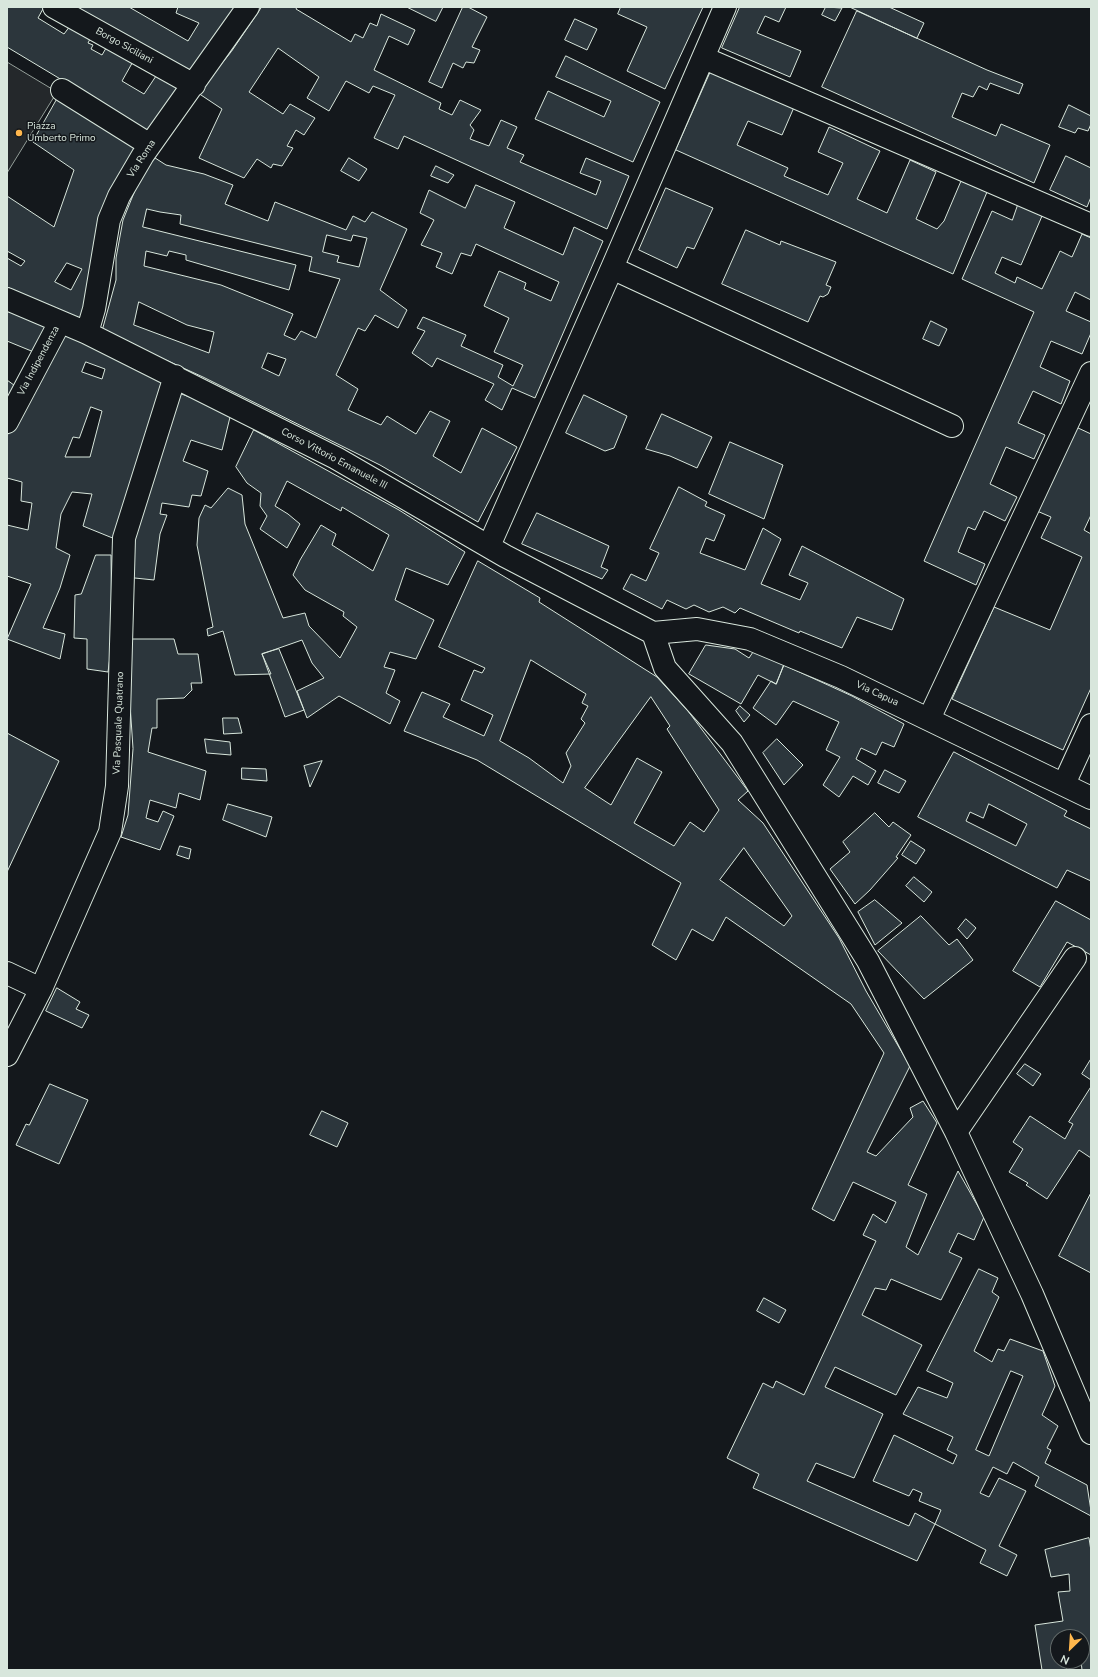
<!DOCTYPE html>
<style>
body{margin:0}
#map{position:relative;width:1098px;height:1677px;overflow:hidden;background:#14181c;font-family:"Nunito Sans",sans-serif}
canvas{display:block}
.frame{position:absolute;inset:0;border:8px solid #d8e6dc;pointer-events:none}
.north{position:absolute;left:1050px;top:1629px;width:40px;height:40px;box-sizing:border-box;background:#14181c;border:1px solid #626a69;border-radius:50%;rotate:205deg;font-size:11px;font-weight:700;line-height:16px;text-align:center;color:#d8e6dc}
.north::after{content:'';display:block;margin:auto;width:14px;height:18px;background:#ffb74d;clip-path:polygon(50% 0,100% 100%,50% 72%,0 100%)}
</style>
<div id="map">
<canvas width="1098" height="1677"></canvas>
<div class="frame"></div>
<div class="north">N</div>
</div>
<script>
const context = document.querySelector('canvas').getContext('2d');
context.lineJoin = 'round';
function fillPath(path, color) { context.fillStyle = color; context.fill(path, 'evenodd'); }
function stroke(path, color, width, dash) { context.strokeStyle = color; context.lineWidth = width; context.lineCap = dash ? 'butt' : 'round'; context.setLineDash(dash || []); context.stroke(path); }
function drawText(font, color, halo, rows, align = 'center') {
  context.font = font + ' "Nunito Sans",sans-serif'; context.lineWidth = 3; context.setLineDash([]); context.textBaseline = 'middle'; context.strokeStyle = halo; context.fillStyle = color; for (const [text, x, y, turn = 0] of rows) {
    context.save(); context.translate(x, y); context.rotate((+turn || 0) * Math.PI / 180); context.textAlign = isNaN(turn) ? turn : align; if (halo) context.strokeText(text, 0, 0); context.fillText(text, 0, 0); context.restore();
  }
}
const parking = new Path2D(`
 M7,62L57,92L7,173Z`);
const building = new Path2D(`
 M7,7H44L38,18L64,34L70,26L91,37L88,43L93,45L91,49L102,55L109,43L135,58L122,81L144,94L158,73L184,87L152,134L7,47Z
 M74,7H129L188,41L199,23L176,13L178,7H241L196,74Z
 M262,7H297L296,9L351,42L355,34L363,38L370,23L377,26L381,14L415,30L408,45L389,36L374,70L441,103L439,109L452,115L460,100L481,110L470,125L474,130L470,139L489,146L501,120L517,127L507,148L524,155L520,162L596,195L601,181L580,173L586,158L629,176L607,229L404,136L398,149L374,138L395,95L373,86L369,93L346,81L329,111L307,98L319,77L278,48L249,92L283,114L290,104L315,118L304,135L296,130L287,146L293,148L282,166L273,164L271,168L257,159L244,178L199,158L222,109L198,93L231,52Z
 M407,7H443L436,21Z
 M463,7H468L487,17L472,47L480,50L474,63L466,62L463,68L453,63L442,88L429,82Z
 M621,7H703L665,89L627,71L647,27L618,14Z
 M740,7H786L779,22L765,16L757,33L801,51L790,77L722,48Z
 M826,7L842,8L835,21L822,15Z
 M850,7H889L924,23L917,38Z
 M857,11L987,70L1023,84L1019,94L990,83L987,90L979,86L973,97L962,93L952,117L996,136L1001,124L1050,145L1034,183L822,87Z
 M575,19L597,29L587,50L565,40Z
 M566,56L660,102L633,162L535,119L548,91L604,117L611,101L556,77Z
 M711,71L795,105L782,135L748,121L737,145L788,168L784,176L828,195L843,163L818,152L829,127L880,151L857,199L887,213L910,160L936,172L916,219L937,229L944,221L961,181L987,192L953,274L676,150Z
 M60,94L141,144L94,295L79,320L7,287V258L21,266L25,261L7,251V196L54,227L74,170L33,142ZM67,263L82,269L71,290L55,282Z
 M1069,105L1091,116V124L1088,131L1078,128L1075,133L1059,127Z
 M152,156L166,165L204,174L233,185L225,204L268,221L275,202L346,230L353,216L365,222L372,212L407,229L380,290L407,310L398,328L375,315L365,331L358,328L336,375L358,389L348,410L381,425L387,416L416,434L430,411L450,421L433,456L461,473L482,428L517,447L478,522L380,465L203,377L102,331L116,280V258L123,220L142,173ZM147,209L160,212L181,215L180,224L312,257L309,271L340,279L316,338L301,331L295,340L284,335L293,314L221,285L144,266L146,251L167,256L169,251L186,255V260L289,290L296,265L143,227ZM327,235L351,241L353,235L367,238L359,267L337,262L339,256L323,252ZM139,302L187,325L214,332L209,353L134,325ZM268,353L286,359L279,376L262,368Z
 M1066,156L1091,168V197L1087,207L1050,190Z
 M349,158L367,169L359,181L341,171Z
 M436,166L454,175L448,183L431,176Z
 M476,185L515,202L504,228L563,255L574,227L603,241L535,398L512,388L502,410L485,400L494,384L437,358L432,367L412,353L425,331L417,328L423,317L466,335L461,346L503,365L498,377L513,386L523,365L494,352L509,318L484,306L499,271L526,283L524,289L551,301L559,282L476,244L471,256L461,253L452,274L436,267L442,253L421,245L434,220L420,213L429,190L465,208Z
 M666,188L713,208L694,249L687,247L677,268L639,250Z
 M1018,205L1042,216L1021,265L1002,257L995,273L1015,283L1017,277L1042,289L1060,251L1072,257L1082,234L1091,238V300L1075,292L1066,311L1091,322V333L1082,354L1051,341L1040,367L1070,381L1061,404L1033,391L1018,423L1045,435L1034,459L1006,447L990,484L1017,497L1005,521L984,511L975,530L968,527L958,552L985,564L976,585L924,561L1034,312L962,279L992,211L1012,220Z
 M746,230L780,245L781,241L836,262L826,285L831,287L828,294L823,297L820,296L808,322L722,284Z
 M7,310L86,344L164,382L115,539L83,526L92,494L72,492L61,514L56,548L70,555L60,588L43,628L65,634L60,659L7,639L31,584L7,576V525L28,530L32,503L21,501L22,482L7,478V436L14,420L46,357L7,341ZM86,362L105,369L102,379L82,372ZM91,407L102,411L90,457H65L73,437L79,438Z
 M931,321L947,329L939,346L923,339Z
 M7,380L18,388L7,415Z
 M179,393L231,413L222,450L191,440L183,461L208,471L201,496L192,495L189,507L162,503L160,514L167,515L160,534L154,580L125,577L140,509Z
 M584,395L627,416L614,448L605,451L566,433Z
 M662,414L712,437L697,468L670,456L646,449Z
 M1076,427L1091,434V515L1084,530L1091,534V688L1063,750L952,699L994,607L1050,630L1082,557L1041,538L1051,517L1037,511Z
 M254,430L399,510L465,552L448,585L406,568L395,600L434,620L416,659L390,652L384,667L395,670L386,693L400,701L390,724L339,696L307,718L297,691L324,678L312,663L302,640L262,654L271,674L235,675L223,631L208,636L207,629L213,627L197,545L199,518L205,505L211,508L228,488L242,495L245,524L283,618L305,613L309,626L340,658L357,627L343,616L344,612L305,590L293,575L300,560L321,525L336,534L332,545L373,571L389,535L342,507L341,511L287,481L275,506L288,514L300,524L287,548L260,529L267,516L260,506L261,493L247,483L236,467Z
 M730,442L783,465L764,519L709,494Z
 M679,487L707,502L705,506L725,515L714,541L706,538L700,553L745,570L763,528L781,539L761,584L800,600L808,583L789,575L802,546L904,599L892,630L857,617L842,648L800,631L799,633L740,608L735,613L723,607L709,612L694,605L686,609L667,600L662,609L623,589L631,574L646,581L659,553L650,549Z
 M537,513L609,546L601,567L608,570L602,579L522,544Z
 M96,555H111L112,642L108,672L87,669V639L74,638L75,595L81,594Z
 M478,561L540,598L539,602L657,677L688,711L748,791L738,800L763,823L839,938L866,991L910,1066L867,1152L876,1156L913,1117L910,1108L923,1101L937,1123L908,1185L927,1194L906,1247L918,1255L958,1171L984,1217L974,1240L958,1233L949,1252L962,1258L941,1300L891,1279L886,1290L875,1288L862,1315L922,1345L896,1395L835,1367L825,1387L883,1414L854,1478L816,1463L807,1481L909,1526L915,1513L935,1524L917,1561L753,1488L759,1474L727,1458L763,1383L773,1388L776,1381L804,1395L876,1241L863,1235L873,1214L886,1223L896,1202L853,1182L834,1221L812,1209L884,1053L851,1004L726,917L713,941L692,929L676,960L652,945L681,883L477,760L404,731L422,692L450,704L443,717L484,736L493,715L461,700L474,670L482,673L485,668L439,647ZM531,660L586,694L582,703L588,706L581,719L585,723L566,753L571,766L563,783L529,758L500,741ZM651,697L670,726L667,729L719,810L704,832L690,822L674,846L634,823L662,772L637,758L611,805L585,788ZM744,848L792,916L784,926L720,880Z
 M126,639H174L178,654H198L202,683H191L192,690L184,698L157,699V728H152L148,752L206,771L200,800L179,793L176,808L150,800L146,818L158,822L163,811L174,816L160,850L121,837L128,815L133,749Z
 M706,645L735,649L749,658L755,649L784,665L776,684L758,675L741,704L689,674Z
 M279,649L304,710L285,717L262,654Z
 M784,665L852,696L904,724L894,747L882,742L876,755L861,748L856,759L876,771L868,785L853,776L839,797L823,785L840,757L826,750L839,722L793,701L776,725L753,708L771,681L776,684Z
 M740,706L750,715L744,722L736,711Z
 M223,718H238L242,733L224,734Z
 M7,733L59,761L7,872Z
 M205,739L230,742L231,755L207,753Z
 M777,739L803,765L784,785L763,753Z
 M954,752L1067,811L1064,816L1091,829V881L1067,870L1057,888L918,817ZM989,804L1027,824L1016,846L966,821L970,812L983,818Z
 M322,761L310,787L304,766Z
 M242,768L266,769L267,781L242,779Z
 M885,770L906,781L899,793L878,783Z
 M228,804L272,817L266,837L223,820Z
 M875,813L889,827L893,822L911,835L896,857L898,858L870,890L855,904L830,869L850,852L843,842Z
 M911,841L925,850L916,864L902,855Z
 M180,846L191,849L189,859L177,855Z
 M914,877L932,892L924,902L906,886Z
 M875,900L902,923L875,945L858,912Z
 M1056,901L1091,920V955L1067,942L1040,987L1013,971Z
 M921,916L949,945L957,939L973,960L924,999L878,951Z
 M966,919L976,928L967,939L958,929Z
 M57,988L80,1002L76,1009L89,1015L82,1028L46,1011Z
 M1091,1059V1080L1082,1074Z
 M1025,1064L1041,1074L1033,1086L1017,1074Z
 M50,1084L88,1100L59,1164L16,1145L26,1124L29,1125Z
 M1091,1087V1158L1079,1150L1047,1199L1026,1185L1028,1183L1009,1172L1023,1149L1013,1142L1030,1116L1065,1139L1073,1124L1069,1122Z
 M322,1111L348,1123L337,1147L310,1135Z
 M1091,1193V1273L1059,1256Z
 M979,1269L998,1278L992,1292L999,1297L974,1351L992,1362L998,1349L1004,1351L1010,1339L1043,1351L1055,1386L1042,1415L1058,1426L1047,1448L1051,1450L1045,1463L1087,1485L1091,1511V1516L1035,1486L1039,1477L1013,1462L1007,1474L993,1467L980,1493L989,1497L999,1478L1026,1491L999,1546L1017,1555L1007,1576L980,1563L986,1550L935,1524L941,1510L919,1501L922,1493L913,1489L909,1496L873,1481L894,1435L953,1464L957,1455L947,1450L953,1437L903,1414L918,1387L947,1398L953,1383L927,1371ZM1011,1371L1023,1376L989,1456L976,1450Z
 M764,1298L786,1310L779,1323L757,1311Z
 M1089,1538L1091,1551V1670H1082L1081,1661L1082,1637H1058V1661H1065L1067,1670H1042L1035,1625L1063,1621L1058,1592L1070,1591L1069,1574L1051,1577L1045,1550Z`);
const minor = new Path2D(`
 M54,7L194,85
 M704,58L1091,225
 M62,90L150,145
 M612,268L952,426
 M7,299L87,333L336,458L505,556L653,633
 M87,333L94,309L109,220L119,196L143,155L248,7
 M7,422L60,322
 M489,546L612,268L725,7
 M653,633L665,668L732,743L868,961L956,1132L1032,1294L1091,1433
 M653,633L697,629L750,639L841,677L1091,798
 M929,719L1091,373
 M1064,784L1091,725
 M7,973L41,989
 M7,1055L41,989L110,832L117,786L124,538L175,376
 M956,1132L1075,958`);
const markers = [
 [19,133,4,"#ffb74d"]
];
const streetNames = [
 ["Borgo Siciliani",124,46,29],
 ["Via Roma",142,159,-57],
 ["Via Indipendenza",39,361,-62],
 ["Corso Vittorio Emanuele III",334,459,28],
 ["Via Capua",877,694,25],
 ["Via Pasquale Quatrano",119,723,-88]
];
const poiNames = [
 ["Piazza",27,127],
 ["Umberto Primo",27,139]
];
fillPath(parking, '#24282b');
stroke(parking, '#939e99', 1);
fillPath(building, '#2c363c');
stroke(building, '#d8e6dc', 1);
stroke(minor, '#d8e6dc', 24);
stroke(minor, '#14181c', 22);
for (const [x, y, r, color] of markers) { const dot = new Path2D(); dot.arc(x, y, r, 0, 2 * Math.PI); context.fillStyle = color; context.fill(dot); stroke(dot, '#14181c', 1.5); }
drawText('10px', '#d8e6dc', '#14181c', streetNames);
drawText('10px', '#d8e6dc', '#14181c', poiNames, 'left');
</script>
